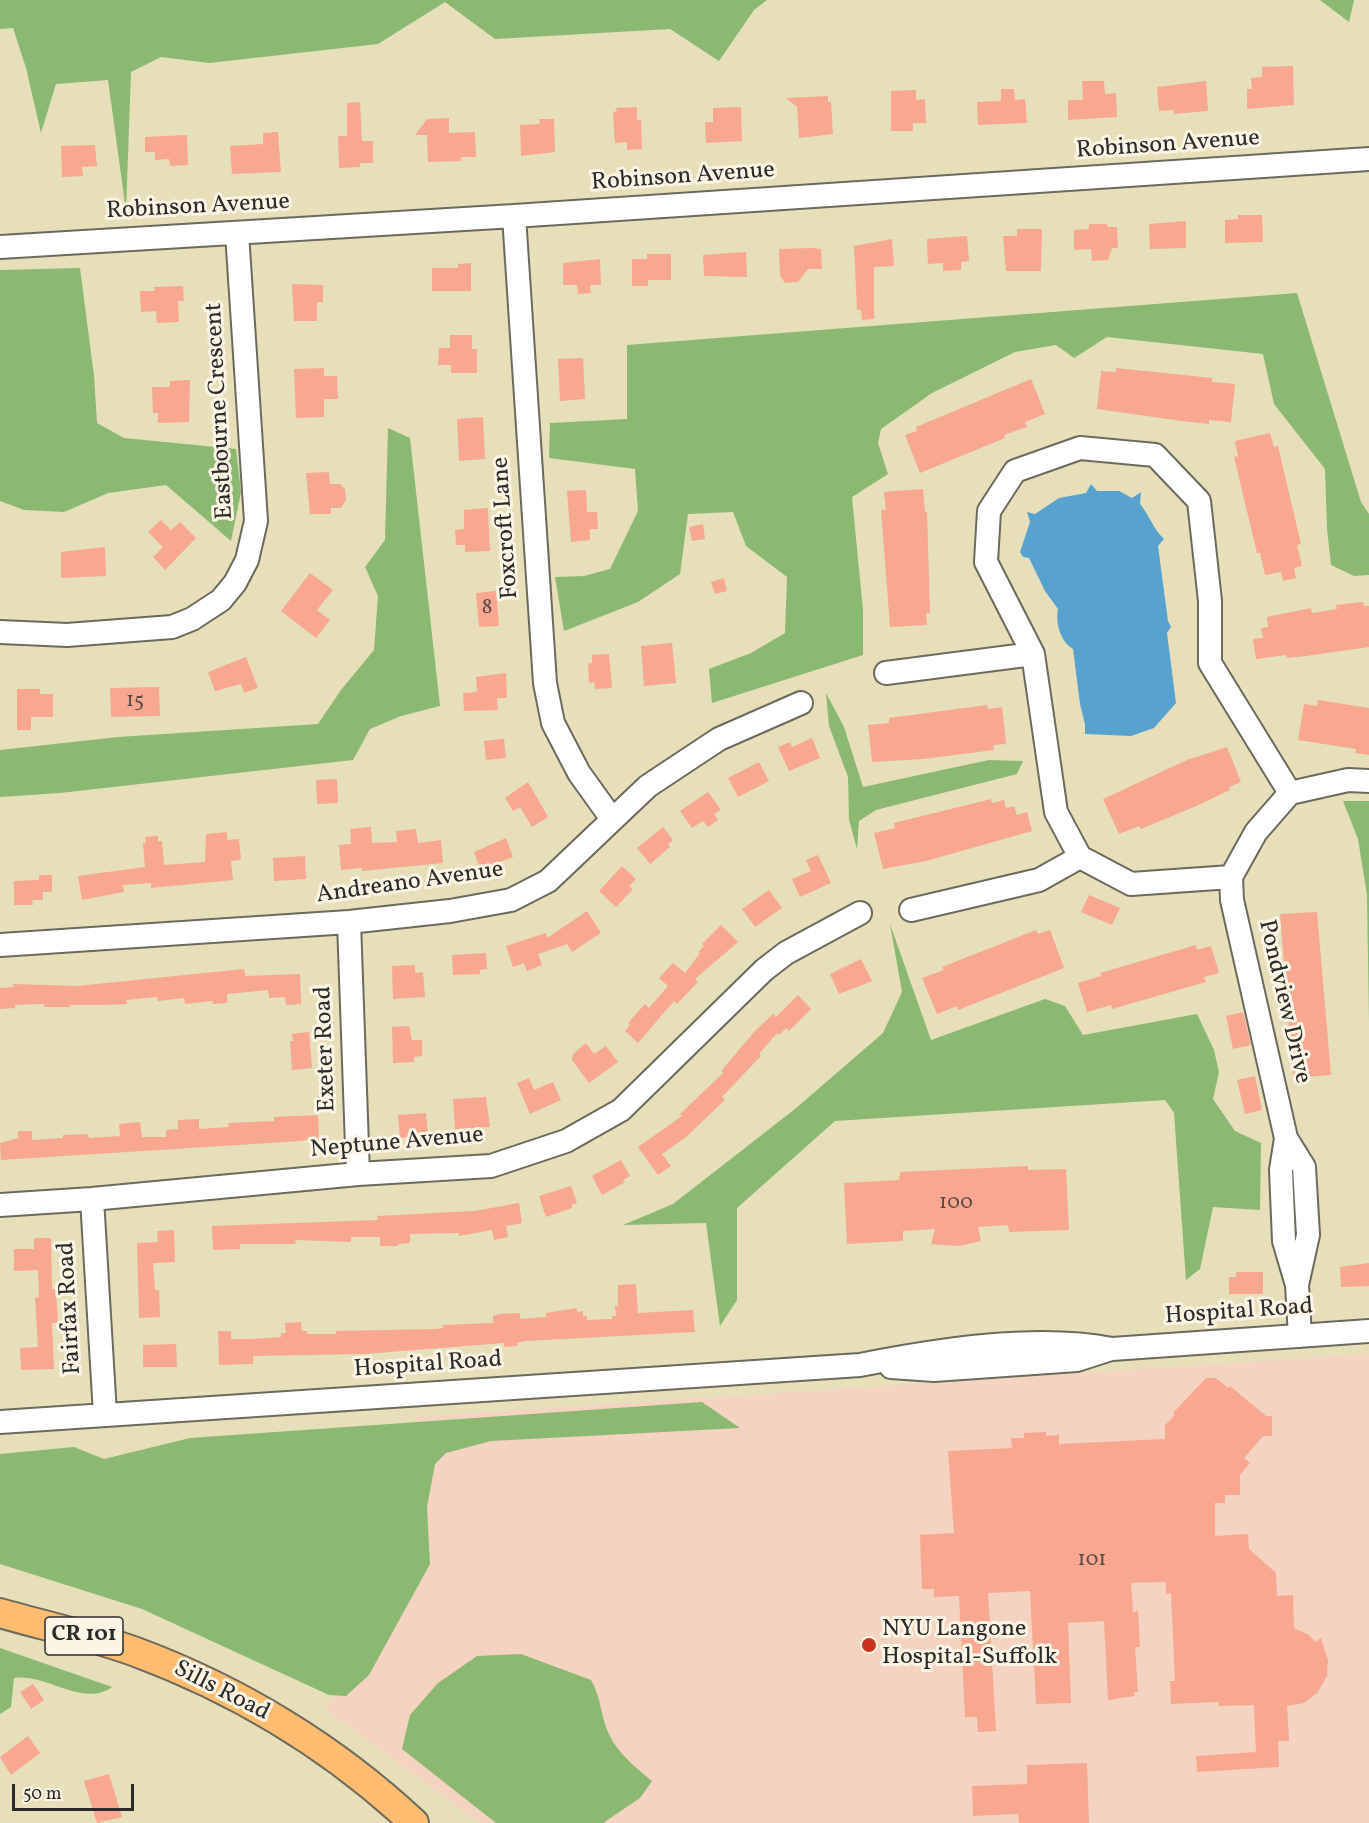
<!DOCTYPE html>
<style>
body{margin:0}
#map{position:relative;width:1369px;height:1823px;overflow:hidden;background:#e6dfba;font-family:Vollkorn,serif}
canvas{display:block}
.scale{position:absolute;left:12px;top:1784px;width:122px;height:27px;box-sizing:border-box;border:3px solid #2b2b2b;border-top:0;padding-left:8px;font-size:18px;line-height:21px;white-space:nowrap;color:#2b2b2b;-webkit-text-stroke:4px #fcf5e5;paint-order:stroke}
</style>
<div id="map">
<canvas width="1369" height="1823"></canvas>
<div class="scale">50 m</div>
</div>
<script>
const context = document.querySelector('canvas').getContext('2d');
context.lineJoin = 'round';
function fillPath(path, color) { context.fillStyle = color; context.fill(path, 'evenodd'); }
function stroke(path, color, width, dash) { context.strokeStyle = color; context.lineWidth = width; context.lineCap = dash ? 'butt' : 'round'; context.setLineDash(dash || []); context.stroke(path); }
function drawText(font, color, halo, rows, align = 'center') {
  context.font = font + ' Vollkorn,serif'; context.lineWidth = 6; context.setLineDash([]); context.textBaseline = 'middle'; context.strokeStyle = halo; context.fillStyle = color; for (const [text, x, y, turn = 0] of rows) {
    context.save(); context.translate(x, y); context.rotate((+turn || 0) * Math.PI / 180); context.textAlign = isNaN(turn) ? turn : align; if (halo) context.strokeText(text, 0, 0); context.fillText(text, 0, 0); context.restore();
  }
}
const built = new Path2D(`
 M1369,1354V1823H480L325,1709L414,1580L420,1565L417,1417Z`);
const forest = new Path2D(`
 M0,0H767L754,10L719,61L670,29L495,39L445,2L378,44L209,63L161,57L131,72L126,211L108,80L56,84L41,133L26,68L13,28L0,29Z
 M1320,0H1354L1349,22Z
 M80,268L94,376L97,423L124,438L236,449L241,492L231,541L166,485L108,493L64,512L24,510L0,501V270Z
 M1297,293L1361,502L1369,514V575L1354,576L1331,565L1327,529L1325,469L1274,404L1263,354L1107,337L1074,358L1056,345L1015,352L932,393L881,429L878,443L888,474L852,497L863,610V655L712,703L709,669L751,653L785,633L787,577L746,546L733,512L688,514L680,574L638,602L564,631L555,577L584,576L610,569L638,511L635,469L549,458L550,423L627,419V345Z
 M388,428L410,438L440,706L401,716L370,729L353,760L60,793L0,797V750L118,737L318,724L341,690L374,650L378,596L365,567L385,540Z
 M826,693L844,727L863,787L989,760L1023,761L1017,774L876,810L859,821L857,849L849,820L848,777L829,726Z
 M1343,801H1369V1022L1367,895L1358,839Z
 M890,924L931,1040L1045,999L1065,1006L1083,1035L1197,1014L1214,1050L1219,1072L1213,1099L1235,1131L1261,1143L1260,1210L1213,1207L1200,1269L1186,1280L1174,1113L1165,1100L835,1121L737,1208V1300L720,1326L706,1223L623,1225L673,1204L795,1109L883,1033L902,992Z
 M702,1402L740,1428L491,1441L446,1453L435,1464L427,1507L430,1564L369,1675L346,1696L329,1695L142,1609L0,1564V1454L74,1447L104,1459L190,1438Z
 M0,1648L112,1687C83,1708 46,1673 14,1678L11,1707L0,1714Z
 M521,1654L591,1680C600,1697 600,1707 605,1724C613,1750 633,1765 652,1781L640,1798L603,1823H496L402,1749L410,1715L438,1683L477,1656Z`);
const water = new Path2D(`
 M1091,484L1097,491H1119L1132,498L1141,492L1140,504C1150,516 1153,529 1164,539L1158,546L1168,621L1171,627L1167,633L1176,703L1154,728L1131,736L1085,734V724L1080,704L1073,649C1061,642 1055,623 1058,609L1045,591L1029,558L1023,557L1020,552L1030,522L1027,512L1035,514L1059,498L1086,493Z`);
const building = new Path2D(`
 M1293,66L1294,105L1247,109V89H1252L1251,78L1262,77V67Z
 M1082,81H1104L1105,94L1116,93L1117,117L1068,120V100H1083Z
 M1206,81L1208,111L1174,114V110L1159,111L1157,87Z
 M1001,89H1014L1015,100L1025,99L1027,123L978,125L977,102L1001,101Z
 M916,90V100L925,99L926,123H913V131H891V91Z
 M828,96V102H831L833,134L799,138L797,107L786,98Z
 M360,102L362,141H373V163H360V167L339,168L338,136H347V103Z
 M637,107V120H641L642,149L627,150V142L615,143L613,112L617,111L616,108Z
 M741,107L742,141L706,143L705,122H713V108Z
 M449,118V133L475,132L476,157H461V161L428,162L427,135H415L427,119Z
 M539,119H554L555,152L521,156L520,125L540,124Z
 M278,132L281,172L232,174L230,146L263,144V133Z
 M187,135L188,165L170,166L169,159L155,160V152H145V137Z
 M95,145L97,166L82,167L83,176L62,177L61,146Z
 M1238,215H1262L1263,242L1225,243V220L1238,219Z
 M1186,221V248L1150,249L1149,224Z
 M1089,224H1107L1108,227H1117L1118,248H1112L1108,260L1092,261L1091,249L1074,250V230L1089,229Z
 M1017,229H1042L1041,271H1006L1003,236H1017Z
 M967,236L969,261L961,262V270L943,271V263L928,264L927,239Z
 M892,239L894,266L874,267V319L862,320L861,310H857L854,246Z
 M811,248L821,249L822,269H808L798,282L785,283L780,276L779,249Z
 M746,252L747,277L704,276L703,255Z
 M647,254H671V280H648V286H632V259H647Z
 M600,259L601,285H590L591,293L578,294L577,285H563V263Z
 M471,263V291H432V268H458V264Z
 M292,284L323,285V302H317V321H294Z
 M183,286L184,301H178L179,322L157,323L156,311L141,312L140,291H155L154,287Z
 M450,335H472V349H477V373H451V365H438L439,348H450Z
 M583,358L585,399L560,401L558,359Z
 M324,368V376H337L338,399H324V417L296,418L294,369Z
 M1116,368L1212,378V382L1235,384L1231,422L1209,420V424L1182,421L1097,409L1101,371L1116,372Z
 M1031,379L1045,414L1025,422L1027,427L1004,435L1005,438L920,473L905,435L917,431L916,427Z
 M190,380L189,422L158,423V413H153L152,387H170V381Z
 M483,417L485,459L459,461L457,419Z
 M1270,433L1274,447L1278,446L1301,544L1297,545L1302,566L1294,568L1296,578L1283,581L1281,572L1265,575L1260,553H1257L1234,457L1238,456L1235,441Z
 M329,472L330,484H340L345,489L346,500L341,508H331V514H310L306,473Z
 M923,489L925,512H927L930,613H926L927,625L890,627L881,510H886L884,492Z
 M586,490L587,512H597L598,529H590V540L571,542L567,491Z
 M488,508L490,551L465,552V545H456L455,530L464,529V510Z
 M161,520L171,530L180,522L196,538L165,570L153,557L163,547L148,532Z
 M703,524L705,539L692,541L689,527Z
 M105,547L106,576L61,578V552Z
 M310,573L333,590L317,610L330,620L316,638L281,611Z
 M724,578L727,591L715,594L711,582Z
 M496,591L499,626L479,627L476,593Z
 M1363,602L1364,606H1369V647L1306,656L1287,658L1286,655L1256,659L1253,639L1263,638L1261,628L1268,627L1267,617L1311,608L1312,613L1337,609L1336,605Z
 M672,643L676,683L644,686L641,646Z
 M609,654L612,688L595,689L594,682L589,683L588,664L592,663V655Z
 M246,657L258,688L244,693L241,684L215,691L208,672Z
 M506,673L507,698H497L498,710L464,711L463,693L477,692L476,677Z
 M159,687L160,716L111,717L110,688Z
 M17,689H40V694H53V717H31V730H17Z
 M1318,700L1369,708V755L1355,753L1356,749L1298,740L1304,704L1317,706Z
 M987,705L988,709L1002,707L1004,724L1006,744L993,745L994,750L923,759L872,762L868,725L889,723V718Z
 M812,738L820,758L789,771L778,747L790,742L792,747Z
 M504,739L506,758L486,760L484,741Z
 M1227,747L1241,782L1229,787L1230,790L1194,807L1141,829L1139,826L1119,834L1103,799L1187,760Z
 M759,762L769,781L738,797L728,778Z
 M337,779L338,803L317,804L316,780Z
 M528,782L548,817L532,827L520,807L513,811L505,798Z
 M708,792L721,810L714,814L718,820L708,827L703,821L692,828L680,811Z
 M991,799L992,803L1004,800L1006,808L1014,806L1017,815L1027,812L1032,831L926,861L883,869L874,833L895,828L894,823Z
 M371,827L372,843L397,842L396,831L416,829L418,843L441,840L443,863L362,871V868L341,870L339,845L351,844L350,829Z
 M663,827L673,840L668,844L670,847L650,864L637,848Z
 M227,832V840L239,839L241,860L231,861L233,880L151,888V883L123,885L124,892L82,900L78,876L145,867L143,843H146L145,837L158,836V841H162L164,865L205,862L206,834Z
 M506,838L513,857L480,869L474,852Z
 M818,855L831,883L800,897L792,879L811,871L806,860Z
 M305,856L306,879L274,881L273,858Z
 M622,866L636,879L629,886L633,889L616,907L599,891Z
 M39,875H52V892H43V900H32L33,905H14V881L39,880Z
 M769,890L782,908L755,927L742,909Z
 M1089,895L1120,908L1112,925L1081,912Z
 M587,911L601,933L572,952L567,944L538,954L542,965L527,971L524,963L513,967L506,946L546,933L547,938Z
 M1317,912L1331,1075L1293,1078L1280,914Z
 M721,925L738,942L695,979L698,982L677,1004L674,1001L638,1043L625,1031L630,1025L628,1023L645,1004L649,1008L668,986L659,978L673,963L685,973L700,953L698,952L704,946L702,944Z
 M1036,930L1038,934L1050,930L1064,968L958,1010L957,1006L937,1014L922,978L944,970L942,967Z
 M1196,945L1197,950L1211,946L1219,973L1204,977L1206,982L1112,1009L1111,1005L1087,1012L1078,983L1101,976L1100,973Z
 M486,953L487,969L480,970V974L453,975L452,955Z
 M861,959L872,981L839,994L830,974Z
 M415,965V973L423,972L425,997L393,999L392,966Z
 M244,969L245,976L300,974L301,1004L286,1005L285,997L269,998L268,990L227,994V1003L213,1004V1001L185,1004L184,998L158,1001L157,997L126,1000L127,1004L108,1005H70V1007H44V1004L15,1005V1008L0,1009V988L13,987V984L77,986Z
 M798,995L811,1009L789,1031L786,1028L779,1035L777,1033L759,1054L761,1056L722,1097L725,1100L685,1138L662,1154L671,1166L658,1175L638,1147L682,1116L680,1114L723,1073L721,1071L755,1031L773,1014L776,1017Z
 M1243,1012L1251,1045L1233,1049L1226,1016Z
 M409,1026L412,1040H422V1056L414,1057V1062L393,1063L392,1027Z
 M309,1032L312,1068L292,1070L290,1041H293L292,1034Z
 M586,1043L594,1054L606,1046L618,1062L589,1083L572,1060L573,1054Z
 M1255,1076L1262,1110L1245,1114L1237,1080Z
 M529,1078L534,1090L553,1082L561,1100L530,1114L517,1083Z
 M486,1097L490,1127L455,1129L453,1099Z
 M426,1113L428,1135L400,1138L398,1115Z
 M318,1115L319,1138L301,1141L1,1160L0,1143L18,1138V1131H32V1140L63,1138V1135L88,1134L89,1138L120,1136L119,1124L140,1122L142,1137H166V1130L178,1129V1120L199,1119V1129L229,1127L228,1123L274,1121V1117Z
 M621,1160L630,1176L623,1180L625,1182L602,1195L592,1176Z
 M1028,1166V1170L1066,1169L1069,1230L1009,1232L1008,1225L978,1227L981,1241L960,1246L931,1244L935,1229L903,1231V1241L847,1244L844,1183L899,1180L900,1172Z
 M571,1186L577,1203L571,1205L572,1208L546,1217L539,1196Z
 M519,1203L522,1223L506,1226L508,1237L494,1240L492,1230L459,1236V1233L410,1234V1243L398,1244V1246H380V1237H351V1242L295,1240L296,1244H240V1249L213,1250L212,1226L378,1220L377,1216L475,1211Z
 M174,1230L175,1262L153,1263L155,1290H159L160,1317L139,1318L137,1243L158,1242L157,1231Z
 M34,1238H51L52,1289H56L58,1323H52L54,1369L21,1370L20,1348L38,1347L35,1298L39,1297L38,1270L14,1271V1249H34Z
 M1369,1263V1286L1341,1287L1340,1267Z
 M1236,1272H1263V1294H1229V1277H1236Z
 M636,1284L638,1313L693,1310L695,1332L525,1341L517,1343L518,1346L504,1347V1343L364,1354L253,1356V1364L219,1365L218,1331H231V1339H252L281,1337V1333H286L285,1323L301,1322L302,1331H307V1334H336V1331L436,1329L443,1328V1325L493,1323V1316L500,1314L520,1313V1319L546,1317V1313L577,1308V1312L583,1311V1316H587V1320L612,1319V1316H616L615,1306H618V1285Z
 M176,1344L177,1367H143V1345Z
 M1206,1378H1216L1228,1388L1230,1386L1266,1416H1272V1436H1263L1244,1458L1250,1463L1240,1475V1495H1225V1503H1215V1536L1248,1534L1249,1549L1276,1573L1277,1596L1293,1595L1294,1628L1309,1635L1315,1642L1321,1638L1328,1660L1327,1676L1317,1693L1304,1703L1287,1706L1289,1741H1278L1279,1767L1197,1772L1196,1756L1256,1752L1254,1705L1219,1706L1218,1702L1171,1704L1170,1681H1175L1171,1593L1166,1594V1582L1131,1583L1133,1612L1138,1611L1140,1647H1135L1138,1692H1134V1696L1108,1700L1104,1621L1068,1623L1071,1703L1036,1704L1030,1591L988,1593L996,1731L978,1732L977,1717H965L959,1596L934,1597V1589H922L920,1535L954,1533L948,1451L1012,1448L1011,1438H1024V1433L1046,1432V1436L1059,1435V1444L1165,1439V1425L1175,1415L1173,1413Z
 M33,1684L44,1700L31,1709L20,1692Z
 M28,1736L40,1753L11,1775L0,1757Z
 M1087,1763L1089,1823H1019L1018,1814L973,1816L972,1786L1027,1784V1765Z
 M109,1774L122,1817L97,1823L84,1781Z`);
const minor = new Path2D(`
 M514,216L545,683L553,723L579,773L612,819
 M0,247L514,216L1369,159
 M0,632L67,635L172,627L192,619L221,600L235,583L247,560L256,521L237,233
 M886,673L1033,654
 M1231,877L1131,884L1080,857L1056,812L1033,654L986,562L989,511L1015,471L1080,448L1155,455L1199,501L1210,601V663L1290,793
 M911,910L1039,880L1080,857
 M349,922L358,1174
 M0,945L349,922L450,911L511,900L548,881L648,786L719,739L801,703
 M1286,1138L1281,1170L1284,1241L1297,1285L1300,1336
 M92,1199L105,1414
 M0,1205L92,1199L358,1174L491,1166L566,1141L621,1110L764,970L786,953L860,913
 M1297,1285L1308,1235L1304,1167L1286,1138L1232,900L1231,877L1256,832L1290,793L1348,780L1369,781
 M891,1367L934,1370L1077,1360L1111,1349
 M0,1422L860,1365C936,1350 1036,1334 1112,1349L1369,1331`);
const major = new Path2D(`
 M0,1613C45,1626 92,1636 136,1652C238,1690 334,1748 414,1823`);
const markers = [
 [869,1645,8,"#c8321e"]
];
const numberNames = [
 ["8",487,609],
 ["15",135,702],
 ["100",956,1204],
 ["101",1092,1561]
];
const shields = [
 [84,1636,78]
];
const shieldNames = [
 ["CR 101",84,1636]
];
const streetNames = [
 ["Robinson Avenue",1168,146,-4],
 ["Robinson Avenue",683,178,-4],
 ["Robinson Avenue",198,208,-3],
 ["Eastbourne Crescent",221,411,-93],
 ["Foxcroft Lane",507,528,-94],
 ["Andreano Avenue",410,884,-8],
 ["Pondview Drive",1283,1002,77],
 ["Exeter Road",327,1049,-92],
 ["Neptune Avenue",397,1144,-5],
 ["Fairfax Road",71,1308,-93],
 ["Hospital Road",1239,1313,-4],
 ["Hospital Road",428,1366,-4],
 ["Sills Road",221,1692,27]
];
const poiNames = [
 ["NYU Langone",882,1631],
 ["Hospital-Suffolk",882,1659]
];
fillPath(built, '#f4d3c0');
fillPath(forest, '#8bb972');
fillPath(water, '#57a2cf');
fillPath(building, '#f8a791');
stroke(minor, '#6c6a5d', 26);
stroke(major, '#6c6a5d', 32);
stroke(minor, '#fff', 22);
stroke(major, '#fdbc70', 28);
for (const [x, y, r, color] of markers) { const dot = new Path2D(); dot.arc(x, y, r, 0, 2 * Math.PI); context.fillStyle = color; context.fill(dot); stroke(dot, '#fcf5e5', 2); }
drawText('21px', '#5e4a44', null, numberNames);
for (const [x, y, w] of shields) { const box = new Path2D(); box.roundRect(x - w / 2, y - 19, w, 38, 4.5); context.fillStyle = '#fcf5e5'; context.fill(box); stroke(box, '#2b2b2b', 1.5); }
drawText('bold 22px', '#2b2b2b', null, shieldNames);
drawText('24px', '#2b2b2b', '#fcf5e5', streetNames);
drawText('24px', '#2b2b2b', '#fcf5e5', poiNames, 'left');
</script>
